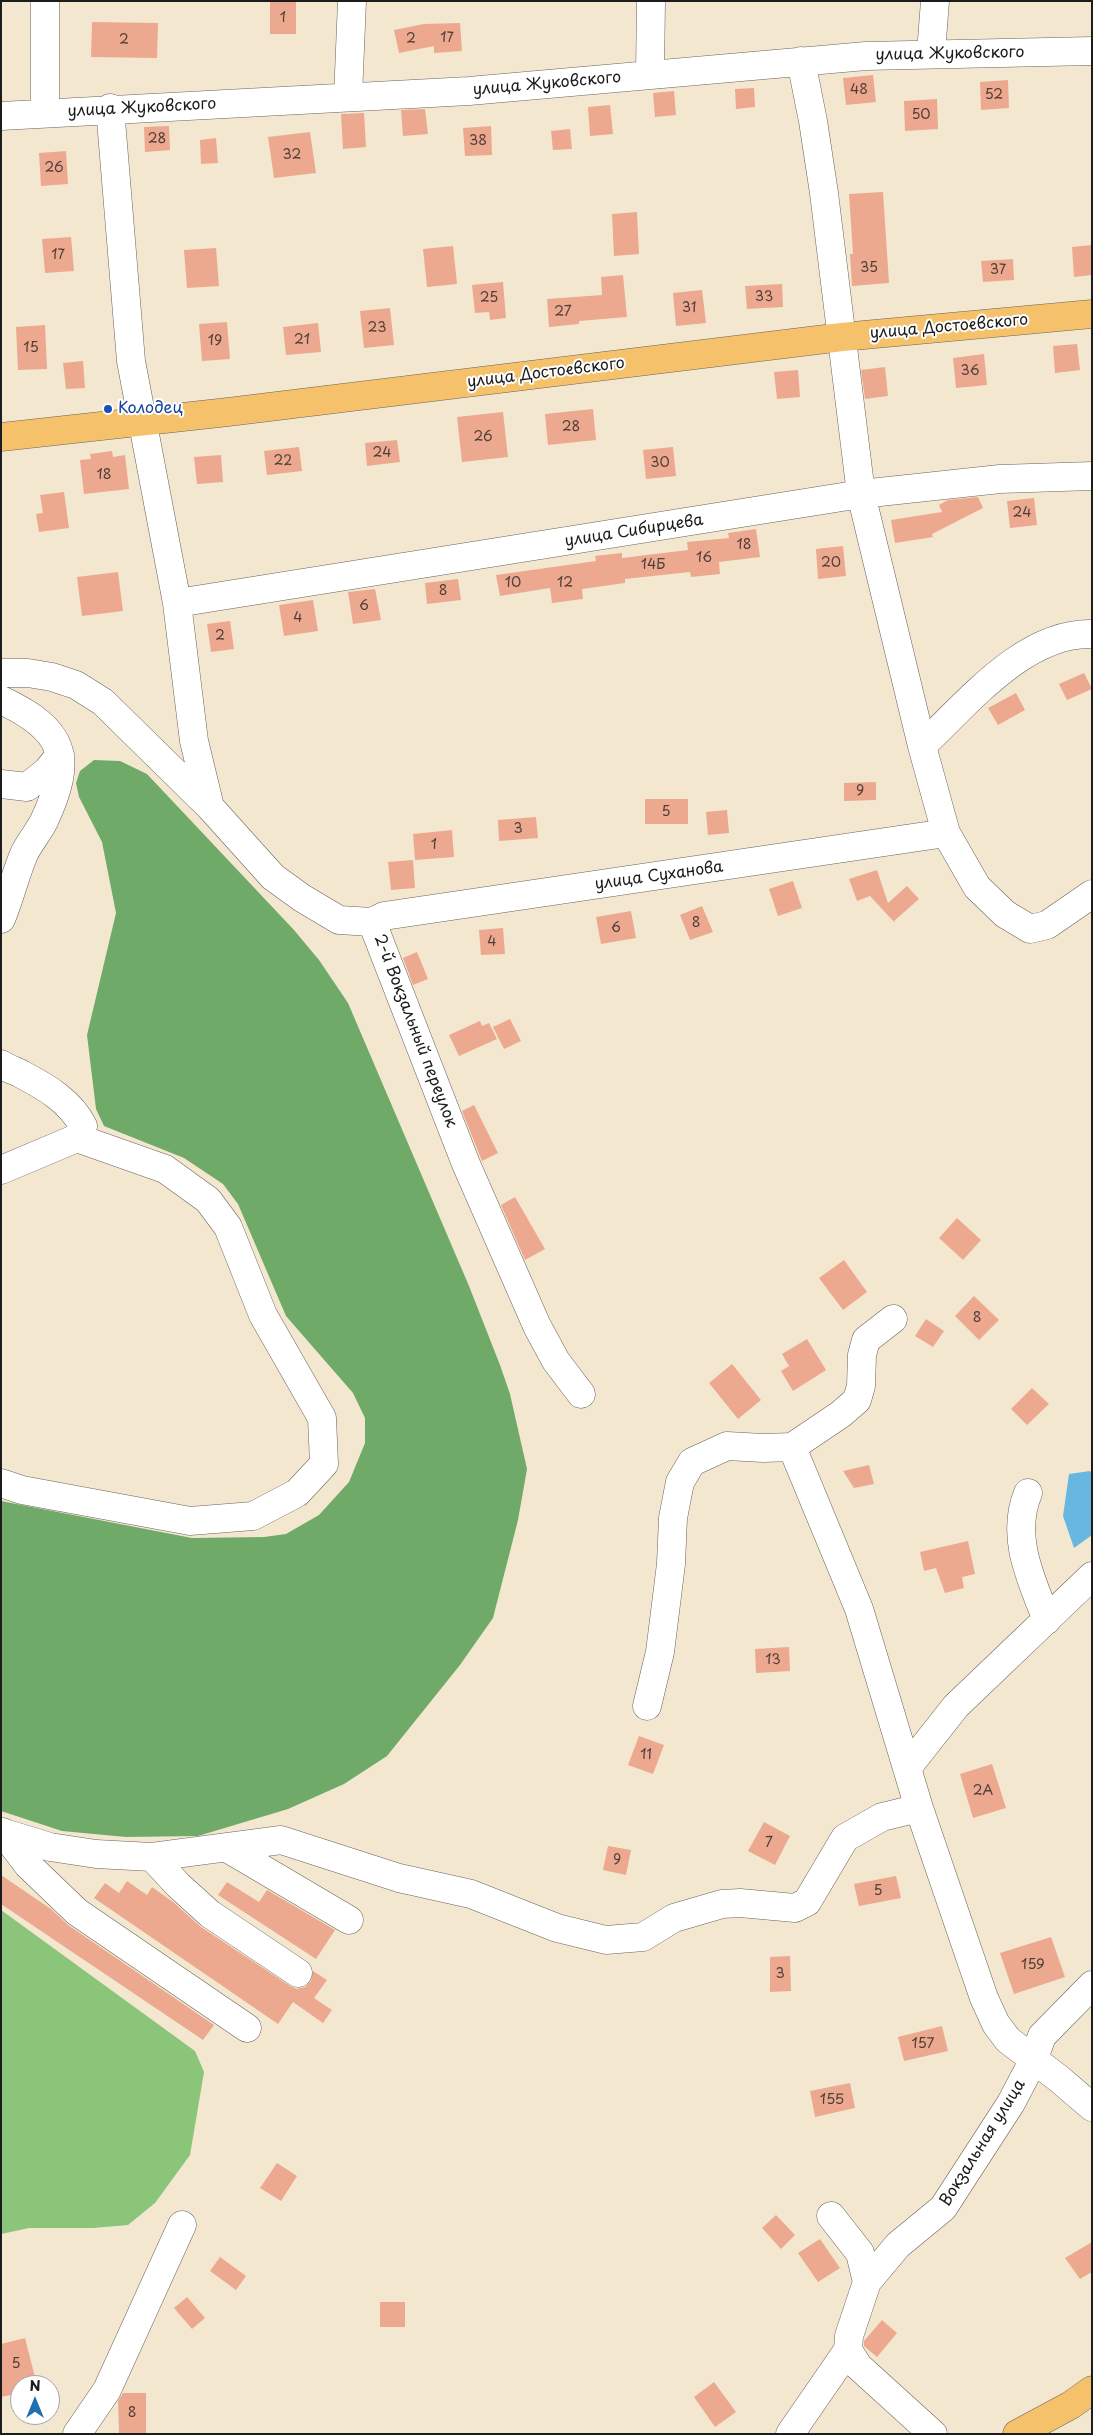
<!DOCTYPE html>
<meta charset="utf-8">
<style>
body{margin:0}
#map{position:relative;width:1093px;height:2435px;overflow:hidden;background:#f4e7d0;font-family:"Playpen Sans",sans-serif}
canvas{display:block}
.frame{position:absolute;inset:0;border:2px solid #1c1c1c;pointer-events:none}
.north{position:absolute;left:10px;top:2375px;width:50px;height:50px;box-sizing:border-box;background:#fff;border:1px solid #a4a4a4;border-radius:50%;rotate:0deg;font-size:14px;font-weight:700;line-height:20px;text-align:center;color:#1c1c1c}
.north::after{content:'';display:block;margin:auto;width:18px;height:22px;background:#1f6fb2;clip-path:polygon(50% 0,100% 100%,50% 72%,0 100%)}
</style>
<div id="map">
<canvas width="1093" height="2435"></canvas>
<div class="frame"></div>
<div class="north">N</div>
</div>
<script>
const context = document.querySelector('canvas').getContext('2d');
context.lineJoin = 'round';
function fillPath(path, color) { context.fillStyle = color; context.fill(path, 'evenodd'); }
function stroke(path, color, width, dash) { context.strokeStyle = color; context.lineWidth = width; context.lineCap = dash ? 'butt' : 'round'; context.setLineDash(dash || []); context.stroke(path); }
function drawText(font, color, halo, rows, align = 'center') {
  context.font = font + ' "Playpen Sans",sans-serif'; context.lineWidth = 4; context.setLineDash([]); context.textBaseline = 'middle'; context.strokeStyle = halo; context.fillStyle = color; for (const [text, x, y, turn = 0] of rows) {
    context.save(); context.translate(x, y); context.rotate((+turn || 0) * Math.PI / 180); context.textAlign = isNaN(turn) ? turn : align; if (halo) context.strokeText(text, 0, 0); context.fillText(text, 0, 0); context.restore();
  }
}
const green = new Path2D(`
 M1,1910L195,2051L204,2072L190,2155L155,2203L128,2225L93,2228H29L1,2234Z`);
const forest = new Path2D(`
 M94,760L120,761L147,774L294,930L319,960L348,1003L469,1286L500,1365L510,1394L527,1469L518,1520L493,1618L460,1665L387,1756L344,1784L288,1809L198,1836L126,1837L62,1831L1,1811V1501L192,1538L264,1537L286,1534L319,1515L349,1482L365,1443V1418L353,1393L286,1316L238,1204L223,1184L184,1158L104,1126L96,1109L87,1035L116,913L102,842L79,797L76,783L80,771Z`);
const water = new Path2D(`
 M1090,1471L1092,1474V1535L1074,1548L1063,1516L1069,1474Z`);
const building = new Path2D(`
 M270,1H296V34H270Z
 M92,22L158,23L157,58L91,57Z
 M460,23L462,51L434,53V46L399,53L394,30L424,24Z
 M873,75L876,102L846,105L843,78Z
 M1008,80L1009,108L981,110L980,82Z
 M754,88L755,107L736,109L735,89Z
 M674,91L676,115L655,117L653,93Z
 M937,99L938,129L905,131L904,101Z
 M610,105L613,134L590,136L588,107Z
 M425,109L428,134L403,136L401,110Z
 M364,113L366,147L343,149L341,114Z
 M169,126L170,150L145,152L144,127Z
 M491,126L492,155L465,156L463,128Z
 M570,129L572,149L553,150L551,131Z
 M310,132L316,173L274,178L268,137Z
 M216,138L218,163L201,164L200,140Z
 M66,151L68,184L41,186L39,153Z
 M883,192L889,283L852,286L850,254H853L849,194Z
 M637,212L639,254L614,256L612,214Z
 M71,237L74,271L45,273L42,239Z
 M1092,245V275L1074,277L1072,247Z
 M453,246L457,284L427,287L423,249Z
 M216,248L219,286L187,288L184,250Z
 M1013,259L1014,280L983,282L981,261Z
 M623,275L627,317L579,321V324L549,327L547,299L602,295L601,277Z
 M503,282L506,318L490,320L489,312L475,313L472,285Z
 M782,284L783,307L747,309L745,286Z
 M702,290L706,323L676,326L673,293Z
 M390,308L394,345L364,348L360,311Z
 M227,322L230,359L202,361L199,324Z
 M318,323L321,352L286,355L283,327Z
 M45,325L47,369L18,370L16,327Z
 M1077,344L1080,370L1055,373L1053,346Z
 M984,354L987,385L956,388L953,358Z
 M83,361L85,388L66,389L63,363Z
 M885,367L888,396L865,399L861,370Z
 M798,370L800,397L777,399L774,372Z
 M593,409L596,440L548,445L545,414Z
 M503,412L508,457L462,462L457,417Z
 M397,440L400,462L367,466L365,443Z
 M299,447L302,471L267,475L264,451Z
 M673,447L676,476L646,479L643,450Z
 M112,451L113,457L125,455L129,489L84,494L80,460L91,459L90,454Z
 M221,455L223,482L197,484L194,457Z
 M64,492L69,528L39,532L36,514L43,513L40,495Z
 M978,497L983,508L932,534L933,537L895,543L891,520L942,512L939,505L948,500Z
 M1034,498L1037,525L1010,528L1007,501Z
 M756,529L760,557L719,562L720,574L691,577L690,572L625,579V583L582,589L583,599L552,603L550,588L500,596L496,575L596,561L595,556L622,553V558L688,550L687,542L729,538L728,533Z
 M843,546L846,576L818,579L816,549Z
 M118,572L123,611L82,616L77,577Z
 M458,579L461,600L427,604L425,583Z
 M375,589L381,620L353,624L348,592Z
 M313,600L318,631L284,636L279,605Z
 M230,621L234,649L211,652L207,624Z
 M1084,673L1092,689L1067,700L1059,684Z
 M1016,693L1025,710L998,725L988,708Z
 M876,782V800L844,801V783Z
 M645,799H688V824H645Z
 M727,810L729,833L708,835L706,812Z
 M536,817L538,838L499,841L498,820Z
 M452,830L454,857L415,860L413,834Z
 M413,860L415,888L391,890L388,862Z
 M877,870L888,903L907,886L919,899L894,921L895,923L870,896L857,901L849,879Z
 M793,881L802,908L778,916L769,889Z
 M702,906L713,932L690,940L680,915Z
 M631,911L636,938L601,944L596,917Z
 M503,928L505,954L481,955L479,930Z
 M417,952L428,979L413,985L403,958Z
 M510,1019L521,1041L504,1049L493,1027Z
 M480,1021L482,1026L489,1023L497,1039L459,1056L449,1035Z
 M474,1105L498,1153L482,1161L462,1111Z
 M515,1197L545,1249L525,1260L501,1205Z
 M957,1218L981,1240L963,1260L939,1238Z
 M844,1260L867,1292L843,1310L819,1278Z
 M974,1296L999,1320L979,1340L955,1316Z
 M926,1319L944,1331L933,1347L915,1336Z
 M807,1339L826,1370L793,1391L781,1371L789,1366L782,1354Z
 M732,1364L761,1400L738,1419L709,1383Z
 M1032,1388L1049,1404L1027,1425L1011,1409Z
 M869,1465L874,1484L854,1488L843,1471Z
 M968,1541L975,1574L962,1577L964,1588L945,1593L936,1568L924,1571L920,1552Z
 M789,1647L790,1671L756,1673L755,1649Z
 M639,1736L664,1745L653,1774L628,1765Z
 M992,1764L1006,1808L973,1818L960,1774Z
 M764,1822L790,1836L775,1865L748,1851Z
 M608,1846L631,1850L626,1875L603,1870Z
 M1,1875L51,1909L68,1925L214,2025L203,2040L1,1904Z
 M896,1876L901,1898L859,1906L854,1884Z
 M127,1881L147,1895L152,1887L173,1902L201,1927L290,1986L297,1989L305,1987L311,1981L313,1971L327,1980L314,1998L332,2010L323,2023L293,2002L278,2024L94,1898L105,1883L119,1893Z
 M227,1882L259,1902L267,1890L335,1930L316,1959L218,1895Z
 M1051,1937L1065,1977L1014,1994L1000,1953Z
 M790,1956L791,1991L770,1992V1957Z
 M942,2026L948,2051L904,2061L898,2037Z
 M850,2083L855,2108L815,2117L810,2091Z
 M277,2163L297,2176L281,2201L260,2188Z
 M776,2215L795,2235L781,2249L762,2228Z
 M820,2239L840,2268L818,2282L798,2253Z
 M1092,2242V2272L1080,2279L1065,2258Z
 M220,2257L246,2276L236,2290L210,2271Z
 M187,2297L205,2318L192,2329L174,2308Z
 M380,2302H405V2327H380Z
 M882,2320L897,2333L877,2357L864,2346V2341Z
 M25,2338L37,2385H20V2393L1,2397V2344Z
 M714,2382L736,2412L715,2427L694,2397Z
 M123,2393H146V2434H119L118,2401Z`);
const minor = new Path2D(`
 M45,1V113
 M931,53L935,1
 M801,61L813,121L824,193L861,494L922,746L946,833L977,887L1005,914L1030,929L1047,925L1092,894
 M650,74L651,1
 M348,97L352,1
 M110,108L131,361L177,603L194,741L210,807
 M1,116L469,91L866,56L1092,51
 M177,603L861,494L1000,479L1092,476
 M1,673H28L52,677L76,685L103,702L210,807L273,877L302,898L339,920L372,922L466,1164L537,1326L556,1361L581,1394
 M1,700C65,730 74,757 44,821C38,833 29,843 24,854C15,875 10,898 1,919
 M922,746C967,704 1024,632 1092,634
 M1,784L27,787L47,771L60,755
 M372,922L384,916L946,833
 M1,1064C8,1069 16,1071 23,1075C46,1087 71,1102 83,1126L77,1138L1,1170
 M792,1447L859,1609L919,1808L984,1998L996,2024L1008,2040L1058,2078L1092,2107
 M1,1483L22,1490L190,1521L253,1516L297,1493L324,1464L322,1418L263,1315L228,1227L208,1200L165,1169L77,1138
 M1028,1493C1010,1537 1031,1579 1047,1620
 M647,1706L660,1652L671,1564L673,1518L680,1482L692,1462L727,1446L763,1448L792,1447L841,1414L857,1400L861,1386L862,1355L866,1340L893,1319
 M907,1768L956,1706L1092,1576
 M1,1832L50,1847L96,1854L152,1857L281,1840L399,1878L471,1894L557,1928L606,1940L643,1937L674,1918L722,1904L740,1903L795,1908L807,1902L845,1838L882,1817L919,1808
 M3,1832L28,1865L77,1912L247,2028
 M227,1848L349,1920
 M152,1857L178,1885L210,1914L298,1973
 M831,2216L860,2253L867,2282
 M77,2434L107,2390L182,2225
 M790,2434L848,2350
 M933,2434L858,2366L848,2350L849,2336L867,2282L898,2245L943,2208L1011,2103L1033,2061L1042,2036L1092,1985`);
const major = new Path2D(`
 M1,437L228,412L842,337L1092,314
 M1017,2434L1071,2405L1092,2390`);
const markers = [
 [108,409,5,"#1a4fb4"]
];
const numberNames = [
 ["1",283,18],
 ["17",447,38],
 ["2",411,39],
 ["2",124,40],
 ["48",859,90],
 ["52",994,95],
 ["50",921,115],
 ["28",157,139],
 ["38",478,141],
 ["32",292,155],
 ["26",54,168],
 ["17",58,255],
 ["35",869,268],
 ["37",998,270],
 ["33",764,297],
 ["25",489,298],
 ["31",689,308],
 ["27",563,312],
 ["23",377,328],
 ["21",302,340],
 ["19",215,341],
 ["15",31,348],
 ["36",970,371],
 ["28",571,427],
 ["26",483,437],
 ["24",382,453],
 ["22",283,461],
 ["30",660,463],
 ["18",104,475],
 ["24",1022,513],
 ["18",744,545],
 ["16",704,558],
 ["20",831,563],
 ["14Б",653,565],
 ["10",513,583],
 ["12",565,583],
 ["8",443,591],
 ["6",364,606],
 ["4",298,618],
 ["2",220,636],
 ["9",860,791],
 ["5",666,812],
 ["3",518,829],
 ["1",434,845],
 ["8",696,923],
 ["6",616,928],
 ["4",492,942],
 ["8",977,1318],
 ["13",773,1660],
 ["11",646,1755],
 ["2А",983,1791],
 ["7",769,1843],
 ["9",617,1860],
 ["5",878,1891],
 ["159",1033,1965],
 ["3",780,1974],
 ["157",923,2044],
 ["155",832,2100],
 ["5",16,2364],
 ["8",132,2413]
];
const streetNames = [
 ["улица Жуковского",950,54,-1],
 ["улица Жуковского",547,84,-5],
 ["улица Жуковского",142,108,-3],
 ["улица Достоевского",949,327,-5],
 ["улица Достоевского",546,373,-7],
 ["улица Сибирцева",634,531,-9],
 ["улица Суханова",659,876,-8],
 ["2-й Вокзальный переулок",415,1031,69],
 ["Вокзальная улица",983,2143,-58]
];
const transitNames = [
 ["Колодец",118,409]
];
fillPath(green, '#8ac579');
fillPath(forest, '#6faa69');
fillPath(water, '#68b7e2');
fillPath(building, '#eca98f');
stroke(minor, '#68635b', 29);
stroke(major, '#68635b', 29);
stroke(minor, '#fff', 28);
stroke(major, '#f6c16b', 28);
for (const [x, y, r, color] of markers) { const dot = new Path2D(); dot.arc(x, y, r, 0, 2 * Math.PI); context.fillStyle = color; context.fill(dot); stroke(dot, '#fff', 2); }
drawText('14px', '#503f39', null, numberNames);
drawText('16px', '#1c1c1c', '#fff', streetNames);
drawText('16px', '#164399', '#fff', transitNames, 'left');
</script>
